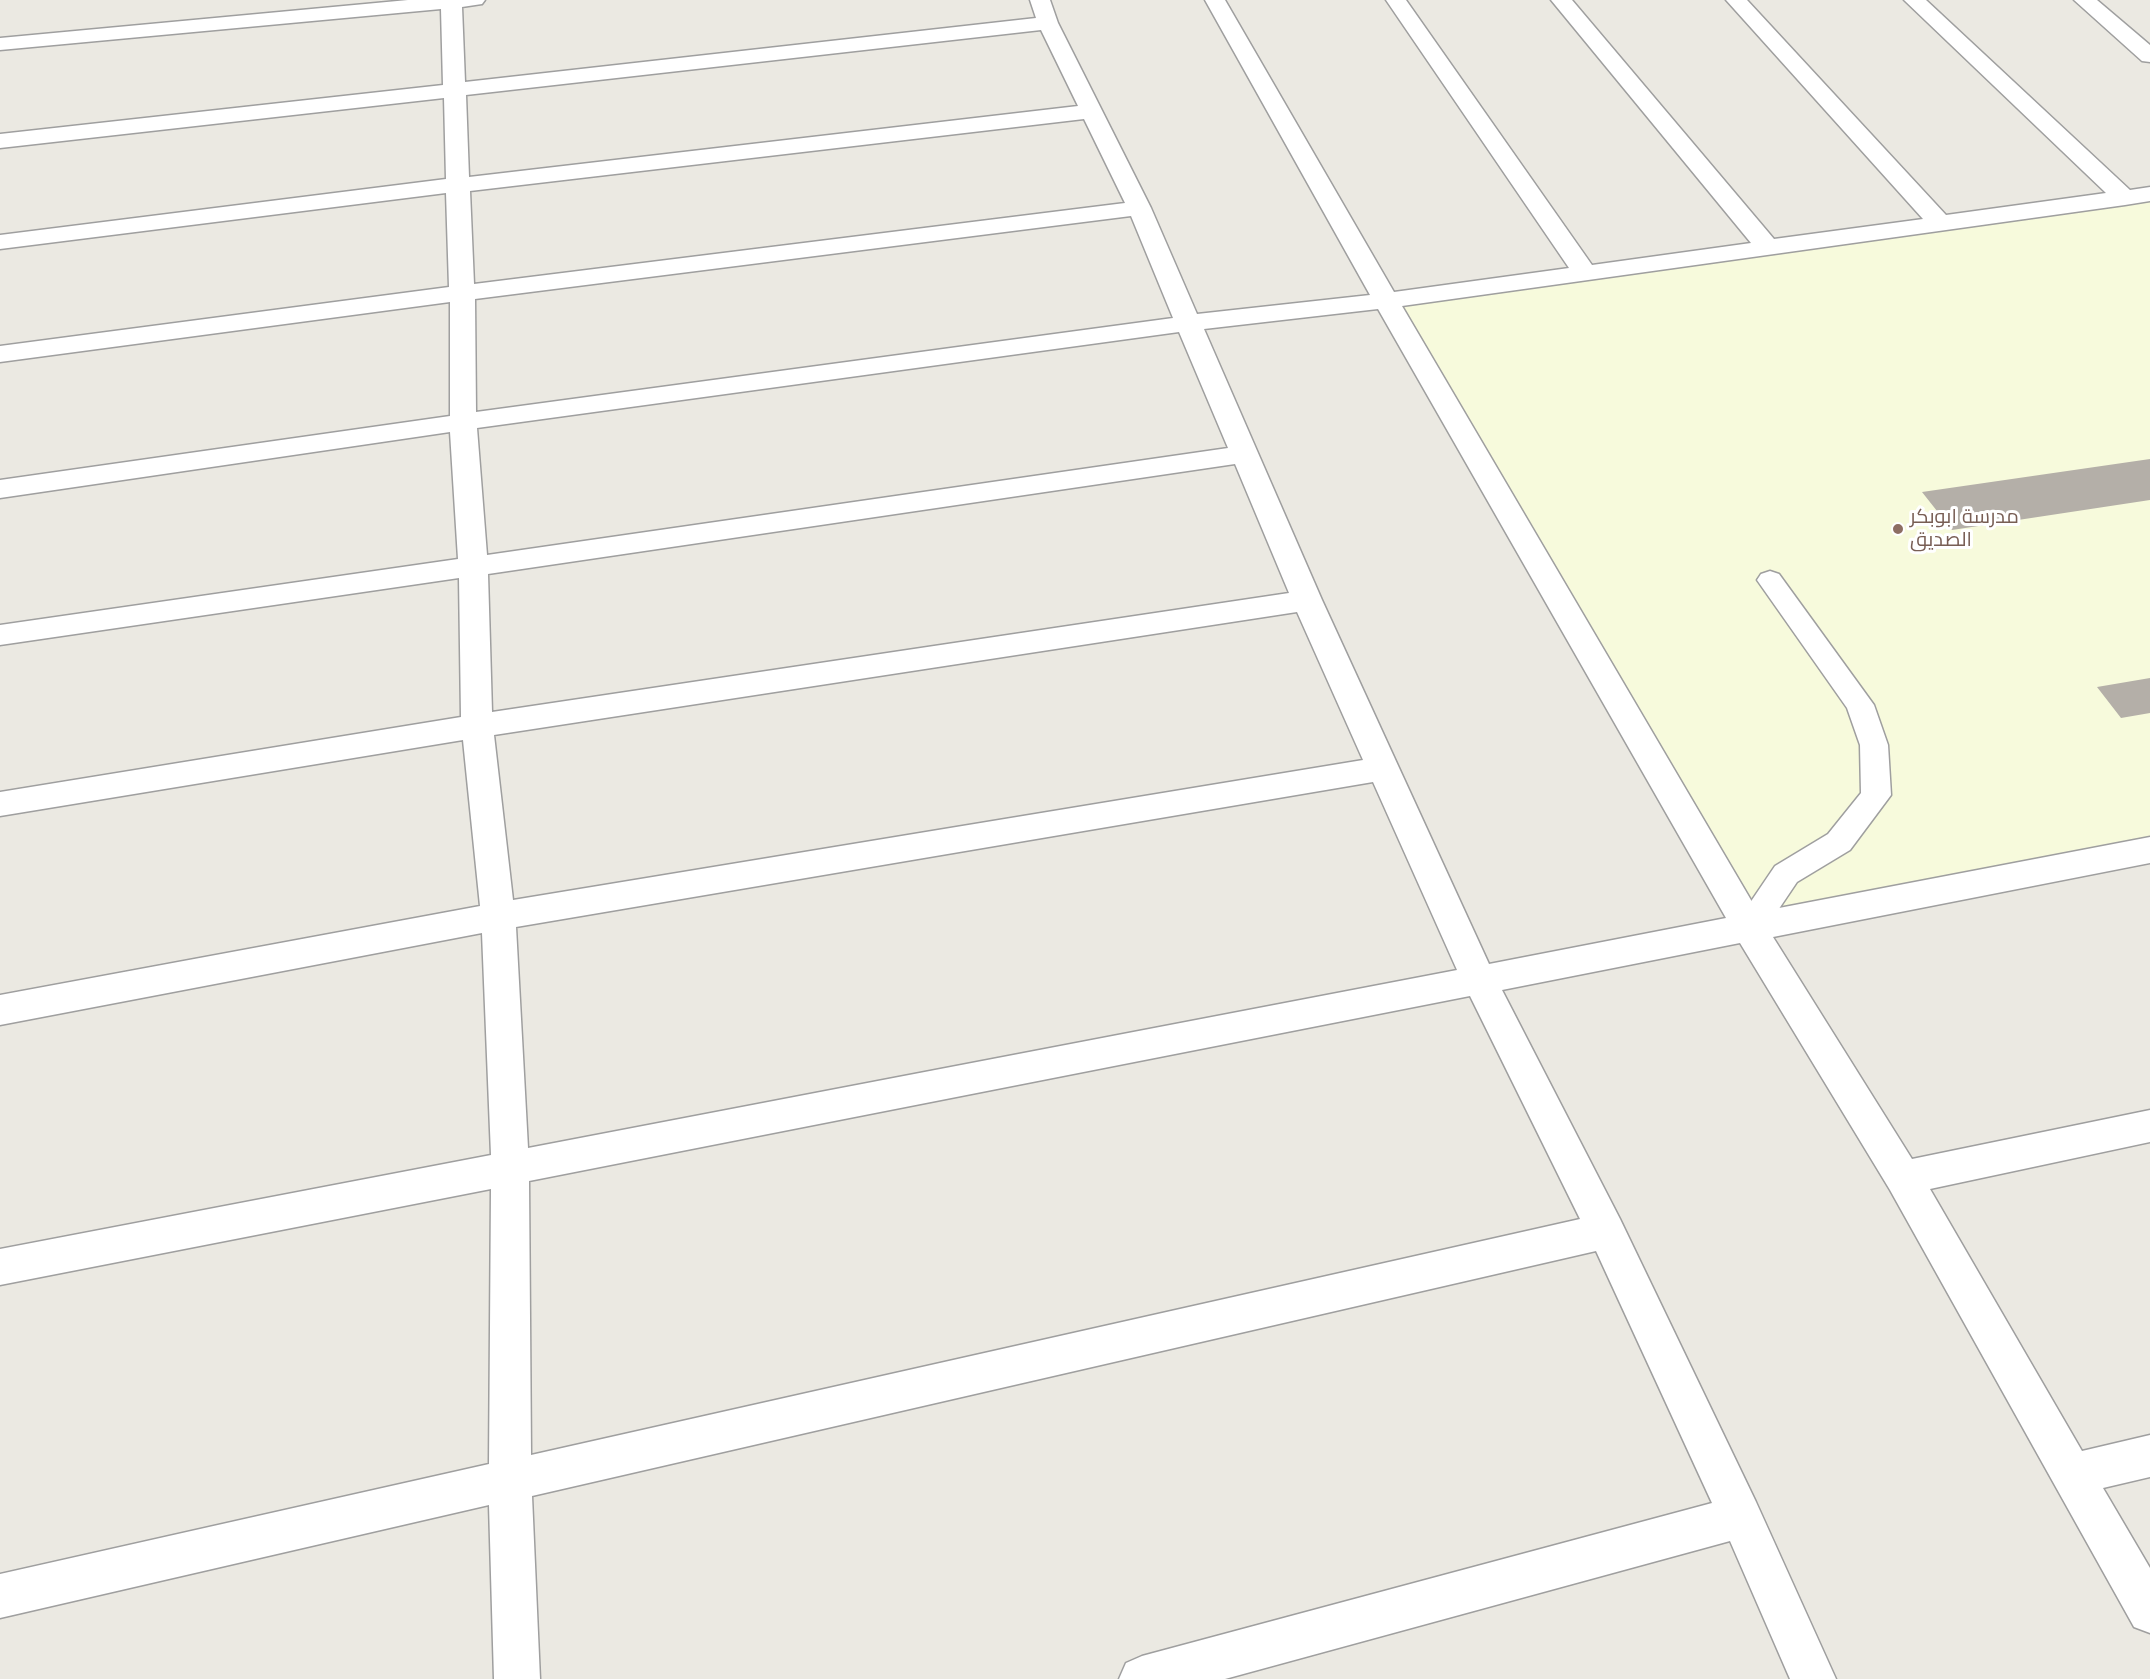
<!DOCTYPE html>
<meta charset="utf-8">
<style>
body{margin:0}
canvas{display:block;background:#ebe9e2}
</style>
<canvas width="2150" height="1679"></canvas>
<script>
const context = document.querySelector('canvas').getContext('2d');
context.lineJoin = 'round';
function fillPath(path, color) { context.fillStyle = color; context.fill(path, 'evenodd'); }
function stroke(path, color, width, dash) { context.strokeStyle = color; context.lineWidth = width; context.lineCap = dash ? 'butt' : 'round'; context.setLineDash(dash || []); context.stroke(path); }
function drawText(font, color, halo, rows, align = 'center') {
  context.font = font + ' "Varela Round",Cairo,sans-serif'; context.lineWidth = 6; context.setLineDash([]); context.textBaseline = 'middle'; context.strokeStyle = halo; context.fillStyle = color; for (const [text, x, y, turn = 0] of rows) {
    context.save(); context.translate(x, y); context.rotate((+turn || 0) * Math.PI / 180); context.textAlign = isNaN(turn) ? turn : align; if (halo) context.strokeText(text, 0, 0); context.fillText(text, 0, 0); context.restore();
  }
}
const education = new Path2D(`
 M2150,194V848L1750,927L1386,301Z`);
const building = new Path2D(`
 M2150,459V500L1952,530L1922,492Z
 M2150,678V713L2121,718L2097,687Z`);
const service = new Path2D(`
 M1770,571L1779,574L1874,705L1888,745L1891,795L1850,850L1797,882L1760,937L1749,940L1738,937L1733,928L1775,866L1828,834L1861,793L1860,745L1847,708L1757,580L1761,574Z`);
const minor = new Path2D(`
 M408,0H485L482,4L462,7L465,82L1036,18L1030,0H1050L1058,23L1151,208L1197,314L1370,295L1205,0H1225L1394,292L1569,268L1386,0H1406L1592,265L1751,243L1551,0H1572L1774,239L1923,219L1726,0H1747L1946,215L2106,193L1904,0H1926L2130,190L2150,187V201L2125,205L1402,306L1758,912L2150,837V863L1773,937L1912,1159L2150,1110V1142L1930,1189L2082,1451L2150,1435V1477L2103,1488L2150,1568V1633L2134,1627L1890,1190L1740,943L1502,990L1620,1219L1756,1502L1836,1679H1790L1730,1541L1225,1679H1119L1126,1663L1142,1656L1712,1503L1596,1251L532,1496L540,1679H494L489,1505L0,1618V1574L489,1464L491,1189L0,1285V1249L491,1155L482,933L0,1025V995L480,906L463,740L0,816V792L461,717L459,578L0,645V625L458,559L450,432L0,498V480L450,416V302L0,362V346L449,287L446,193L0,249V235L446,179L444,98L0,148V134L443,85L441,9L0,50V38ZM1041,30L1078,106L469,177L466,95ZM1084,119L1125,203L474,284L470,191ZM1131,216L1173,318L476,412L475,299ZM1378,309L1726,918L1489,964L1322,600L1204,329ZM1179,332L1228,448L487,555L477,428ZM1235,464L1289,593L492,712L488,574ZM1297,612L1363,760L513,900L494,735ZM1373,782L1457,970L528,1148L516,927ZM1470,996L1580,1219L531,1455L529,1181Z
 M2074,0H2097L2150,45V62L2142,61Z`);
const markers = [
 [1898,529,6,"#8d6e63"]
];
const educationNames = [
 ["مدرسة ابوبكر",1910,518],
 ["الصديق",1910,541]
];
fillPath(education, '#f7fadc');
fillPath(building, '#b4afa8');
stroke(service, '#9f9f9f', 3);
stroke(minor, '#9f9f9f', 3);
fillPath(service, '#fff');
fillPath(minor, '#fff');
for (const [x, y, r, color] of markers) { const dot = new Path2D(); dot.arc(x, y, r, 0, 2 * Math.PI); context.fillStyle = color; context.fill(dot); stroke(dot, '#fff', 2); }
drawText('20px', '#785e54', '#fff', educationNames, 'left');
</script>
